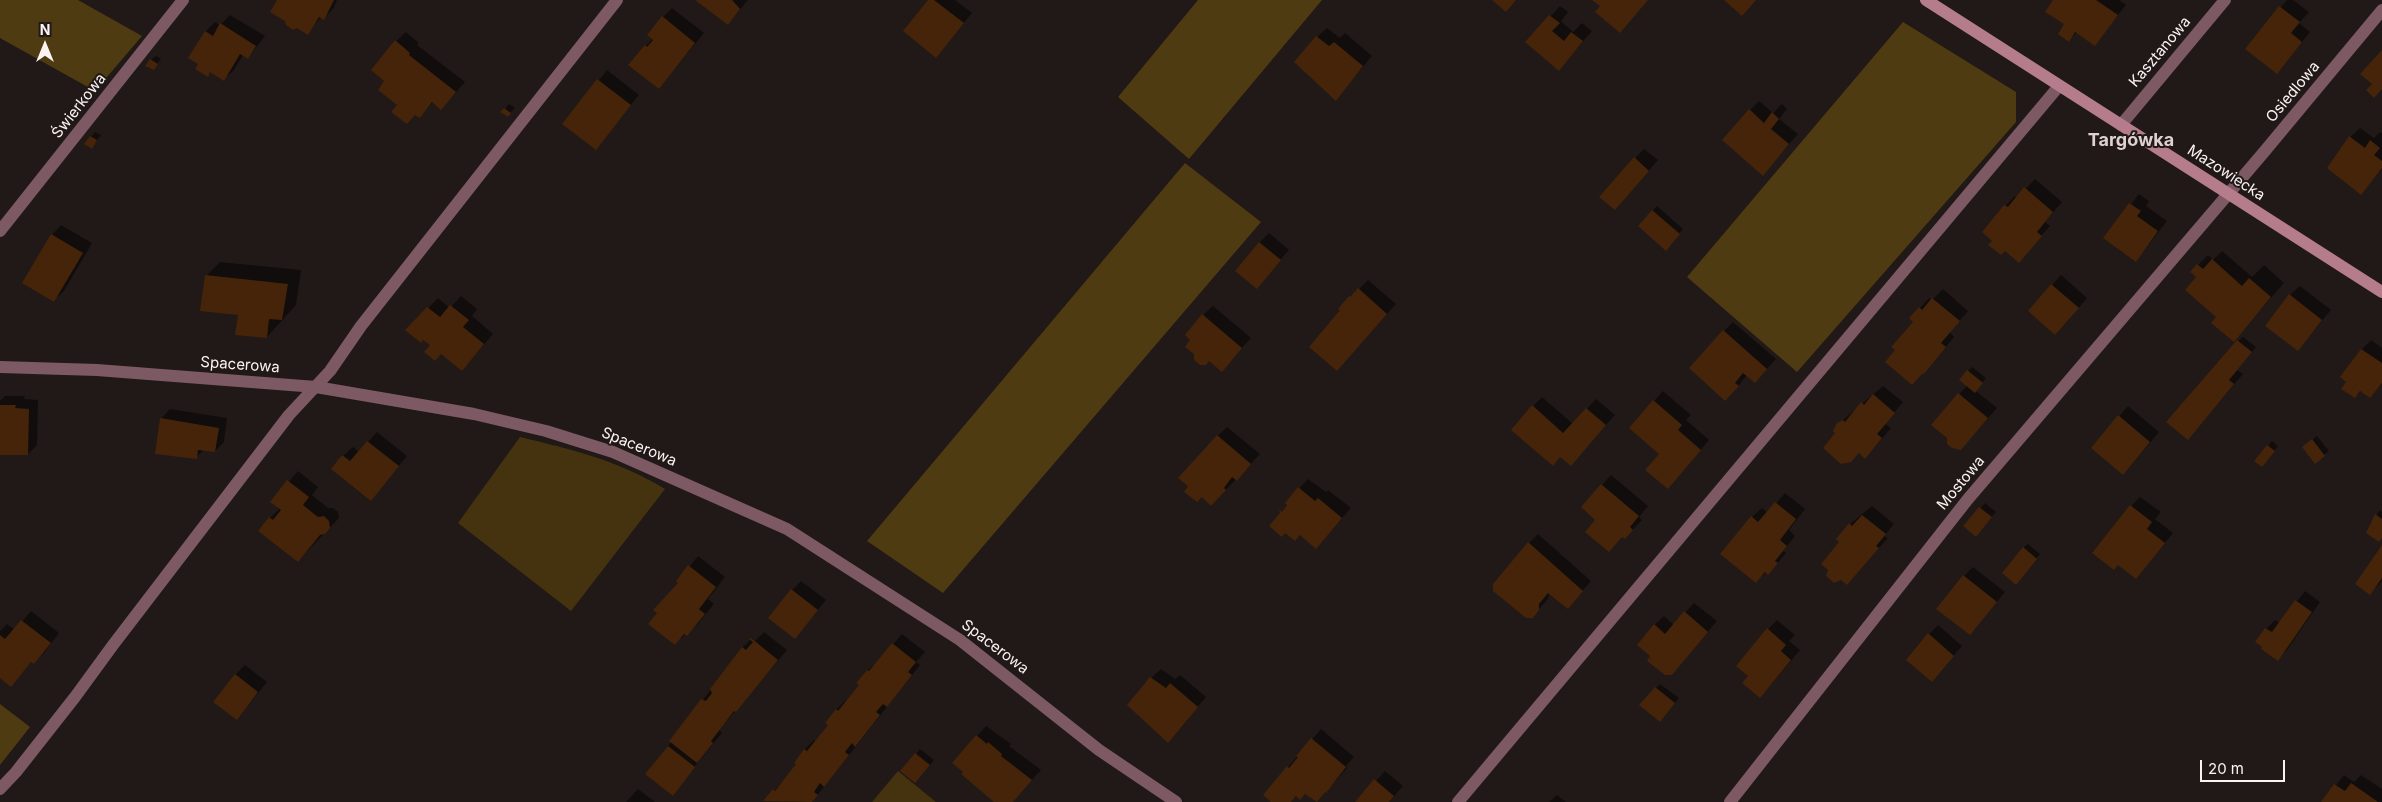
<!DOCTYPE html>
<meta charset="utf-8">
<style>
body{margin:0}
#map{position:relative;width:2382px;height:802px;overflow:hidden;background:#211917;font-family:Inter,sans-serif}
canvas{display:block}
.north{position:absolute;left:20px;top:20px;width:50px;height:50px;-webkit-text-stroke:4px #211917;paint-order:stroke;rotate:0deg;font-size:14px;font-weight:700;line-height:20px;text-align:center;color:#faf3f2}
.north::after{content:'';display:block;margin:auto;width:18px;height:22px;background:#faf3f2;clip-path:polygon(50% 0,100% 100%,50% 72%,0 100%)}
.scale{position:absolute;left:2200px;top:760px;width:85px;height:22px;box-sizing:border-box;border:2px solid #faf3f2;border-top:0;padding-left:6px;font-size:15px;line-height:18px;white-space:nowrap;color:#faf3f2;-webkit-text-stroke:4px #211917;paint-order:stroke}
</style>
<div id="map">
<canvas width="2382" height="802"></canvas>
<div class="north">N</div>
<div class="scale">20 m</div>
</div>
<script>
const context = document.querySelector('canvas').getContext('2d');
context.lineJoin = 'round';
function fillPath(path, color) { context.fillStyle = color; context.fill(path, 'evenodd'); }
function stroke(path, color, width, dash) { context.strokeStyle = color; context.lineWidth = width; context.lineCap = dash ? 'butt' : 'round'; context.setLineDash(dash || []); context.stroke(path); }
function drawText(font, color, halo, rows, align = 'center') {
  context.font = font + ' Inter,sans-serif'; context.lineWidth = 4; context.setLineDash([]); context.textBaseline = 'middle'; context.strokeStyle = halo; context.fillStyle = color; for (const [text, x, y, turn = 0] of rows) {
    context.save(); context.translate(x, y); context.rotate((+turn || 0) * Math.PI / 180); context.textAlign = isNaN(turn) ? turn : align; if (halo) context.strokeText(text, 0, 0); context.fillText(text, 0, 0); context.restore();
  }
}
const green = new Path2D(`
 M520,437C574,450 617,460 665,489L571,611L458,523Z
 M898,771L936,802H872Z`);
const forest = new Path2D(`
 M0,0H78L142,36L95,91L0,38Z
 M1198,0H1322L1189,159L1118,97Z
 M1903,22L2016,92V122L1797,372L1687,277Z
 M1185,163L1261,222L943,593L867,541Z
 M0,704L30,727L0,765Z`);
const shadow = new Path2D(`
 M279,0H337L333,9L324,18L321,17L308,33Z
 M697,0H748L728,24Z
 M929,0H955L972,13L936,56Z
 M2054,0H2119L2126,5L2095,44L2077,32L2069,40L2066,24Z
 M2287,0H2293L2309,12L2299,23L2310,32L2277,72L2247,49Z
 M1560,6L1568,12L1561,21L1573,32L1582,23L1592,31L1559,69L1527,42Z
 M672,8L704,33L659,88L646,46L653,38L663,17Z
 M230,15L265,36L248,58L243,55L234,70L224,79L211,71L207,75L199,64L189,58L206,31L215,22L220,25Z
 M1327,28L1340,38L1345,33L1372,56L1336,99L1317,37Z
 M406,32L419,43L417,45L465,82L450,99L433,102L420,117L398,105L386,81L396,41Z
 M156,56L161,59L153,69L151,60Z
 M607,70L639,95L596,148L564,124Z
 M1759,101L1773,113L1782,104L1787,109L1779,119L1798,134L1763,174L1750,110Z
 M509,104L515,108L507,116L502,112Z
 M2360,128L2374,138L2380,132L2382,133V169L2361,193L2350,137Z
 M95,132L101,135L92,147L91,137Z
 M1644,149L1658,160L1615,209L1635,158Z
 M2035,179L2062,202L2045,222L2050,226L2019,261L2005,206L2015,196L2017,198Z
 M2139,194L2149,201L2146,206L2167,221L2136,261L2105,238Z
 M1657,206L1683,229L1670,245L1652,211Z
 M61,225L92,243L64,291L54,300L52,235Z
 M1269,233L1289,250L1256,288L1259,243Z
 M2222,251L2252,277L2264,265L2284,283L2234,340L2222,312L2198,277L2192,271L2208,255L2213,260Z
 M220,262L301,270L296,305L267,337L240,314L206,276Z
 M2061,275L2087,298L2065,324L2030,310Z
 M1368,280L1396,304L1346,360L1342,310L1340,308Z
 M2300,286L2331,310L2298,349L2290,295Z
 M1943,289L1968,311L1950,332L1954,337L1924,373L1915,322L1911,318L1929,298L1932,300Z
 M461,296L477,309L472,316L493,334L462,370L431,345L426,310L438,298L450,308Z
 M1213,306L1251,338L1222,370L1192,340L1203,315Z
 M1733,322L1776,359L1764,372L1747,375L1735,390L1724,331Z
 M2243,337L2256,347L2237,370L2243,374L2188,438L2238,341Z
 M2371,340L2382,348V384L2369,397L2361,391L2355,397L2348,381L2362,349Z
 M1972,367L1986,378L1976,391L1997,408L1961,449L1959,394L1968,385V371Z
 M1883,386L1903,402L1885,424L1891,428L1874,448L1865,457L1860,452L1851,461L1836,426Z
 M1663,391L1691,415L1686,420L1709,440L1677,478L1661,454L1654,401Z
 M5,396H25L24,399L38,400L37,445L28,454L0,453V401Z
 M1542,397L1573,424L1596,399L1615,415L1571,464L1533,406Z
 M2128,406L2159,432L2132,464L2092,448Z
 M170,409L227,418L224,442L215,451L204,450L196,457L161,419Z
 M1227,427L1260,454L1221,495L1190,486L1180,478L1204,449Z
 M377,432L407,456L371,499L343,456L353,447L359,452Z
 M2317,436L2329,451L2315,462L2308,443Z
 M2272,441L2278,446L2266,461L2268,446Z
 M298,471L318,487L312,495L328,508H333L338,512L339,518L298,561L270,518L280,508L272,502Z
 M1611,475L1648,506L1639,517L1642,520L1625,538L1597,520L1602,485Z
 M1308,479L1326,492L1328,490L1351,508L1316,547L1301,534L1285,532L1289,505L1299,488Z
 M1785,493L1805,509L1789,530L1795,536L1783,551L1786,553L1777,564L1756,581L1752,517L1762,508L1768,513Z
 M2140,497L2161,512L2155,519L2173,533L2136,578L2119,564L2114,569L2131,506Z
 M1985,503L1996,512L1980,531L1964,526Z
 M1872,506L1894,524L1884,536L1888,538L1847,584L1840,542L1850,524Z
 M2380,510L2382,512V537L2370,524Z
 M1538,534L1591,581L1568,607L1549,592L1548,599L1532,617L1529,543Z
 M2028,544L2040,554L2020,579L2023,548Z
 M2382,547V581L2370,593Z
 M698,556L725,577L708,599L714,604L697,625L675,643L680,583L678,581Z
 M1973,567L2005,592L1970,634L1964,576Z
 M801,581L826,600L795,637L792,590Z
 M2305,591L2320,602L2287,650L2278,659L2266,629L2275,620L2280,623Z
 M1694,603L1717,621L1672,674L1652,656L1654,625L1664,616L1674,625Z
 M31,611L59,633L44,653L34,663L32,661L11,685L0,676V631L7,624L15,630Z
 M1777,620L1795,635L1789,641L1800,650L1769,687L1750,676L1768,629Z
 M1938,625L1962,646L1932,681L1929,634Z
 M764,632L787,650L719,730L722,733L672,794L647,774L743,647L752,638L755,641Z
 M902,634L925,652L916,662L920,665L812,802L765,801L798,764L795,762L805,749L814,740L816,741L830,724L836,710L846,700L847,702L861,684L868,670L878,662Z
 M245,665L267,682L237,719L235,675Z
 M1161,669L1175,679L1180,675L1206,697L1168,742L1151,678Z
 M1660,684L1679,698L1664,716L1656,688Z
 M986,726L1011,744L1009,746L1041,770L1012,802H996L965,771L977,736Z
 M1321,729L1354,757L1346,766L1347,768L1326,792L1297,795L1291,802H1273L1288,767Z
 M920,749L934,760L920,777L916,754Z
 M1385,771L1403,786L1389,802H1357Z
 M2344,775L2354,782L2361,775L2382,789V802H2323Z
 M638,789L655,802H626Z
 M1557,795L1566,802H1549Z`);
const building = new Path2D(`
 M277,0H334L324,20L319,17L308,35L297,28L293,30L286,25L285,21L270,12Z
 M695,0H732L740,9L728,25Z
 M928,0H934L964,23L936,58L903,31Z
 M1492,0H1516L1506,12Z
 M1592,0H1648L1620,33L1595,12L1600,6Z
 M1724,0H1756L1742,16Z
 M2053,0H2096L2118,15L2095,46L2075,32L2069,42L2058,34L2064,24L2045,12Z
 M2279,6L2300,22L2291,33L2302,42L2277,74L2245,49Z
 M1549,15L1560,23L1552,31L1564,41L1571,32L1583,41L1559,71L1525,42Z
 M662,16L695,43L659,89L628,65L645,45L647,47L653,40L647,35Z
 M220,23L256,46L248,59L240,54L224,81L210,72L208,77L195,69L198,64L188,58L205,31L213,36Z
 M1316,36L1329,46L1334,42L1363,66L1336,101L1294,62Z
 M395,40L410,53L409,55L456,92L441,110L432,102L420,118L415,115L407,124L391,112L397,105L378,90L384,81L371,70Z
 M2382,50V89L2374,98L2366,90L2372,84L2360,74Z
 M150,59L158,64L154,70L145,66Z
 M597,79L631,105L596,150L562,124Z
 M504,108L511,113L508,117L500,112Z
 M1749,109L1764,123L1772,112L1779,119L1771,129L1789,144L1763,176L1722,140Z
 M90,136L97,140L92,149L84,144Z
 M2349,136L2365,148L2370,140L2380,148L2374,155L2382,161V168L2361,195L2327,168Z
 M1634,157L1649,171L1615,210L1599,197Z
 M2024,187L2053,212L2037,232L2042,236L2019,263L2005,251L2001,255L1988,245L1992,241L1982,232L2004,205L2008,207Z
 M2129,203L2141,211L2137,216L2158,231L2136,262L2103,238Z
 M1652,210L1680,234L1666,251L1638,226Z
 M51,234L83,253L54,302L22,283Z
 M1259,242L1281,260L1257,289L1235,271Z
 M2212,259L2242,286L2249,278L2271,297L2234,342L2211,323L2216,317L2185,290L2196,277L2190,272L2197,264L2203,269Z
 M205,275L288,284L282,320L269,319L267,338L235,335L238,315L200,311Z
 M2051,284L2079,308L2055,335L2028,311Z
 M1358,288L1387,314L1337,371L1309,347L1340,310L1338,309L1349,296L1350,297Z
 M2289,294L2322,320L2298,351L2265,326Z
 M1932,298L1960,321L1941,343L1946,347L1924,374L1923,373L1912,385L1885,362L1895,350L1891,347L1913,322L1909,318L1919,307L1922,310Z
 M450,305L469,320L463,327L484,344L462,371L441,354L435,361L424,352L430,345L423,340L421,343L405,330L427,307L440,317Z
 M1202,314L1242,348L1222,372L1209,361L1206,365H1200L1194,360V354L1185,347L1190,340L1185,335Z
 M1723,330L1767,369L1755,383L1743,373L1735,383L1739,386L1725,401L1689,368Z
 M2237,340L2252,352L2229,380L2234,384L2188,440L2166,422Z
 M2361,349L2382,363V383L2370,398L2360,391L2355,398L2341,389L2346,382L2340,377Z
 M1967,370L1983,383L1975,393L1959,380Z
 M1958,393L1988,418L1961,450L1952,448L1947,444V438L1931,425Z
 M1873,394L1895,413L1877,434L1882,438L1865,459L1859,453L1851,462L1841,464L1823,448L1835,433L1833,431L1837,423L1843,420L1845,422L1861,402L1864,405Z
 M1653,400L1682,425L1678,430L1701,450L1668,489L1645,470L1659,454L1629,428Z
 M0,405H16L15,408L29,409L28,455H0Z
 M1532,405L1563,433L1586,408L1606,425L1571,466L1560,457L1553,466L1511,430Z
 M2118,415L2150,442L2123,475L2091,448Z
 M160,418L219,428L215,452L198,450L197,459L155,454Z
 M1217,435L1251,464L1237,481L1232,477L1224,488L1226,490L1211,506L1202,497L1197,502L1184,492L1188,486L1178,478Z
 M2312,439L2325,456L2315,464L2302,447Z
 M367,441L399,466L371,501L331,469L342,455L350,461Z
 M2267,445L2275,451L2262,467L2254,461Z
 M287,480L309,497L303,505L318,517L324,516L329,521L330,528L325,534L320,535L298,562L258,531L269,517L273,520L281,510L270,502Z
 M1601,484L1639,516L1630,527L1633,530L1625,539L1622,537L1609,552L1585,532L1595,520L1581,507Z
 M1298,487L1315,501L1318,498L1342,518L1316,549L1300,535L1295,541L1285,533L1282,537L1269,526L1280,513L1279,509L1282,512L1287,505L1285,503Z
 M1775,502L1796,519L1780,540L1787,546L1775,561L1778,563L1768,575L1765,572L1756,583L1720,554L1751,516L1758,522Z
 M2130,505L2152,522L2147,529L2165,543L2136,579L2118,565L2114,570L2092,553Z
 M1979,507L1992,517L1976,537L1963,526Z
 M2375,514L2382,519V538L2379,542L2366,533Z
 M1862,515L1886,534L1876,546L1879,548L1847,585L1841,580L1834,583L1826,576L1828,570L1821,564L1839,542L1836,539L1849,523L1852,526Z
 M1528,542L1583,591L1568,609L1548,593L1539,604V610L1533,618H1526L1493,591V584Z
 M2382,545V578L2370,595L2355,584Z
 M2023,547L2037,559L2016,585L2002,573Z
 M688,565L716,587L699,609L705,614L687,636L684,634L675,645L648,624L657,613L653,610L678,583L676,581Z
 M1963,575L1997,602L1970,635L1936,609Z
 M791,589L818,610L795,639L768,618Z
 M2295,600L2312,612L2278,661L2261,649L2262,647L2255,642L2265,628L2272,632Z
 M1684,611L1708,632L1672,675H1665L1647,661L1650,656L1637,645L1654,624L1665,634Z
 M21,620L51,643L34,664L31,662L11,687L0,678V635L5,639Z
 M1767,628L1786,645L1781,651L1791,660L1760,698L1742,683L1748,676L1736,666Z
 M1928,633L1954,656L1932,682L1906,660Z
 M751,638L778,660L736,712L734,711L711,741L713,743L697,763L669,741L701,699L706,701L712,693L710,689L742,647L746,650L753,642L749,639Z
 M892,643L916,662L908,672L912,675L887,707L883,704L876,712L880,715L855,747L852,743L845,752L849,755L824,787L820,783L814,792L818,795L812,802L763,801L773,789L775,791L796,764L794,763L804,749L807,751L828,725L825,723L836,709L838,711L859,685L856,683L858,681L867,670L869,671Z
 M235,674L258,692L237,720L213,702Z
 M1150,677L1166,688L1170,683L1198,707L1168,743L1127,705Z
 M1655,687L1675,703L1660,722L1639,705Z
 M976,735L987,744L988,742L1002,754L1001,756L1032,780L1013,802H994L961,774L963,772L952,763Z
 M1311,738L1346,767L1326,793L1325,792L1317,802L1305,794L1300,800L1296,796L1291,802H1271L1263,795L1287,766L1289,768L1298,757L1296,756Z
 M668,746L695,767L673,796L645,774Z
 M915,753L930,765L915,783L900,771Z
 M1374,779L1394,796L1389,802H1355Z
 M2351,783L2378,802H2321L2334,784L2345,791Z`);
const street = new Path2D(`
 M2121,125L2225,0
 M0,231L183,0
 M0,367L97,370L316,387L474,414L546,431L613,452L787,529L960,640L1099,750L1176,802
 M0,789L16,772L75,697L113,645L289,415L330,371L361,326L617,0
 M1458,802L2059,86
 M1730,802L1968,499L2264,152L2382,10`);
const secondary = new Path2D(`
 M1926,0L2382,292`);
const streetNames = [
 ["Kasztanowa",2160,52,-50],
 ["Osiedlowa",2293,92,-50],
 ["Świerkowa",79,106,-52],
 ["Mazowiecka",2226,173,33],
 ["Spacerowa",240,365,4],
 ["Spacerowa",639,447,22],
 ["Mostowa",1961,483,-50],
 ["Spacerowa",995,647,37]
];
const quarterNames = [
 ["Targówka",2131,141]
];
fillPath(green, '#44330e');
fillPath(forest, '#4f3b11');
fillPath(shadow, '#0007');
fillPath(building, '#452409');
stroke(street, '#7d5a63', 12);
stroke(secondary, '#b57d8c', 12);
drawText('15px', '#faf3f2', '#211917', streetNames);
drawText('bold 18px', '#ded1d0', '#211917', quarterNames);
</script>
